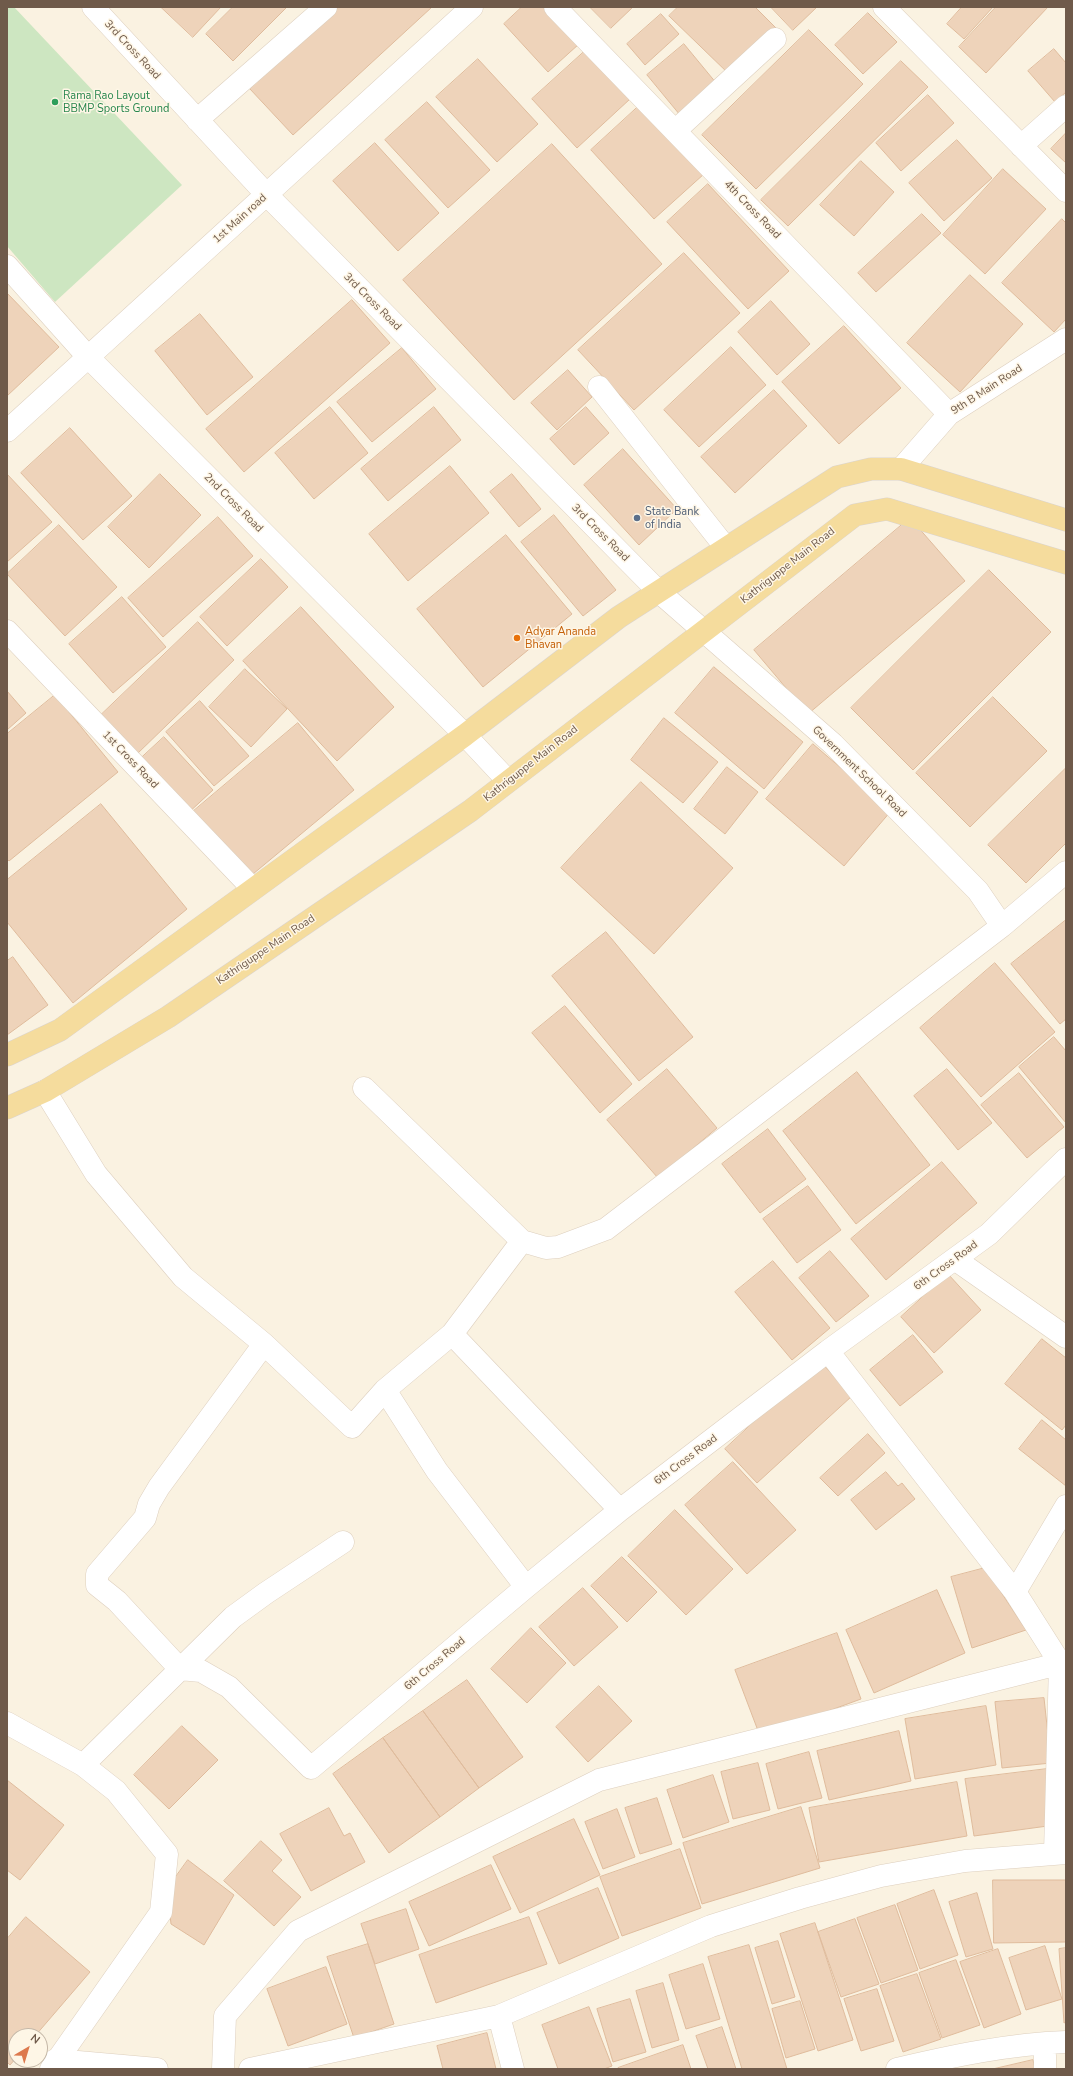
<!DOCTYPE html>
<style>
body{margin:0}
#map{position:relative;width:1073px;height:2076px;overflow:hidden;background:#faf2e1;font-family:"Nunito Sans",sans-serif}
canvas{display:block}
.frame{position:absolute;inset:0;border:8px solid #6f5a4a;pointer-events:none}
.north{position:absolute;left:8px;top:2028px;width:40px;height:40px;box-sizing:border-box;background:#fef6e6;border:1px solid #c5b8a8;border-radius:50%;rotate:38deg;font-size:11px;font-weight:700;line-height:16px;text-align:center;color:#6f5a4a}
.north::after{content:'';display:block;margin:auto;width:14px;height:18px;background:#dd794d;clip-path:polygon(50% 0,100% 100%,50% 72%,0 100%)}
</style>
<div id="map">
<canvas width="1073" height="2076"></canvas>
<div class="frame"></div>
<div class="north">N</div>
</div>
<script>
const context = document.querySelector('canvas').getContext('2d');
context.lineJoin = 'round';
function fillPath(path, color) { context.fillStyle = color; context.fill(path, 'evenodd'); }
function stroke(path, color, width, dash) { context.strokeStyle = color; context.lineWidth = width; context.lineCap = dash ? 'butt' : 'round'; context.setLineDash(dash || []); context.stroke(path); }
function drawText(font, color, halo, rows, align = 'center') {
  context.font = font + ' "Nunito Sans",sans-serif'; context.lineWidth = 3; context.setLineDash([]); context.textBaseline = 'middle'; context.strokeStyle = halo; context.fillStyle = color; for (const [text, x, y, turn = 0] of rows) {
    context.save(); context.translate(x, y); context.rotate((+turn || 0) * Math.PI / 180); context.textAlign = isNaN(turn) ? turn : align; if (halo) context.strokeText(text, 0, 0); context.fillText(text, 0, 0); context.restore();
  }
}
const green = new Path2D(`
 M7,7H14L182,185L55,302L7,246Z`);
const building = new Path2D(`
 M161,7H221L193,37Z
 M233,7H287L233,61L206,34Z
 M339,7H432L293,135L250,89Z
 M522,7H544L579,44L548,72L504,24Z
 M590,7H633L611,28Z
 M678,7H755L776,28L730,75L669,16Z
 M771,7H817L793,30Z
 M962,7H993L964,39L947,24Z
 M996,7H1048L986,73L959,47Z
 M868,13L897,42L863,74L835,45Z
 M661,14L679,34L645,65L627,44Z
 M809,30L863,84L756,189L702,135Z
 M684,44L717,84L680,115L647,75Z
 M1054,49L1066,63V92L1055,102L1028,71Z
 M585,51L630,99L577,148L532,99Z
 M478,59L538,124L497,162L436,97Z
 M901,61L928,87L788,226L761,200Z
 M928,95L954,123L901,171L876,143Z
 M427,102L490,170L448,208L385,140Z
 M640,105L704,174L654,219L591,150Z
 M1066,133V163L1051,149Z
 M957,140L992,178L944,221L909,183Z
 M375,143L439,213L398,251L333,181Z
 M552,144L662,264L514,400L403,280Z
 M861,161L894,192L854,236L820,205Z
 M1003,169L1046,209L985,274L943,235Z
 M708,184L789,271L748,309L667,222Z
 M922,214L941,233L876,292L858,273Z
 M1062,219L1066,223V319L1054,332L1002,283Z
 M684,253L740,313L634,410L578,350Z
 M970,275L1023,324L960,392L907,343Z
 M7,293L59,347L7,396Z
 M352,300L390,343L244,472L206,429Z
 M771,301L810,344L777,375L738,332Z
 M200,314L253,377L207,415L155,351Z
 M844,326L901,388L839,444L782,382Z
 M731,347L766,385L699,447L664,410Z
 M402,348L436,389L372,442L337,402Z
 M568,370L592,397L557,430L531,403Z
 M774,390L807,426L735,493L701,457Z
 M330,407L368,453L314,499L275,453Z
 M434,407L461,440L388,501L361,469Z
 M586,407L609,433L574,465L550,439Z
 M70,428L132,496L83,540L21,473Z
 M623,449L677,509L639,545L584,485Z
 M450,466L489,513L408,581L369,534Z
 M7,474L52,522L7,562Z
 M160,474L201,515L149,568L108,527Z
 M512,474L541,509L519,527L490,492Z
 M554,515L616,590L583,616L521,542Z
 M218,517L253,556L163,637L128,598Z
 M910,518L965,581L808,714L754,650Z
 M59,525L117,587L65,636L7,574Z
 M506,535L572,614L483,687L417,609Z
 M261,559L288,587L227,646L200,617Z
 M989,570L1051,632L913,770L851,708Z
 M122,597L166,647L113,693L69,644Z
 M301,607L394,707L337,761L243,661Z
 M198,622L234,660L137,754L100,716Z
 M714,667L803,742L764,789L675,713Z
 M245,669L287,709L251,747L209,707Z
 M7,691L26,713L7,730Z
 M55,695L118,772L9,861L7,859V734Z
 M993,697L1047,751L970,827L916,773Z
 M200,701L249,756L214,786L166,732Z
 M664,718L718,762L683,803L631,760Z
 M298,723L354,790L247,879L189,815Z
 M164,737L213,790L186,815L137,762Z
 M813,744L891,811L844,866L766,799Z
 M727,767L758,792L725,834L694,809Z
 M1066,768V843L1026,883L988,845Z
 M641,782L733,868L654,954L561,868Z
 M101,804L187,909L73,1003L7,922V880Z
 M1066,920V1019L1060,1024L1011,964Z
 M606,932L693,1037L639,1081L552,976Z
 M13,957L48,1005L7,1035V961Z
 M995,963L1055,1032L981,1097L920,1028Z
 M565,1006L632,1084L600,1113L532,1033Z
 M1054,1037L1066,1051V1123L1019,1067Z
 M667,1069L717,1128L658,1178L607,1120Z
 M947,1069L992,1123L958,1150L914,1096Z
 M857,1072L930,1165L856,1224L783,1131Z
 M1019,1073L1064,1127L1027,1158L981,1105Z
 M768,1129L806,1179L760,1213L722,1164Z
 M942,1162L977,1203L886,1280L851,1239Z
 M808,1186L841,1230L797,1263L763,1219Z
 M830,1251L869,1296L836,1322L799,1278Z
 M773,1261L830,1328L792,1360L735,1292Z
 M948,1274L981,1310L934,1353L901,1317Z
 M913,1335L943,1372L900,1406L870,1370Z
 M1042,1339L1066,1358V1425L1062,1430L1005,1384Z
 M820,1361L852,1396L757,1483L725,1449Z
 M1042,1420L1066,1440V1486L1019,1449Z
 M868,1434L885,1453L838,1496L820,1478Z
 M733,1462L796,1530L747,1574L685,1505Z
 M886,1472L898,1486L902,1483L915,1499L876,1530L851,1500Z
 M675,1510L733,1569L686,1615L628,1556Z
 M622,1557L657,1592L627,1622L591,1586Z
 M985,1568L1026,1630L972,1648L951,1577Z
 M583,1588L618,1627L574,1666L539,1627Z
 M937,1590L965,1653L874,1693L846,1630Z
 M531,1628L566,1663L527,1703L491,1669Z
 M837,1633L861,1699L760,1736L735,1670Z
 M467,1680L523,1757L479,1788L423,1711Z
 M599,1686L632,1721L588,1762L556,1727Z
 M1044,1698L1051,1763L1002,1768L995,1702Z
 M986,1706L996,1765L915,1779L905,1719Z
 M423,1711L479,1788L440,1817L383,1738Z
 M182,1726L218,1760L169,1809L134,1775Z
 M899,1731L911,1781L829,1800L817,1751Z
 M383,1738L440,1817L389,1853L333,1774Z
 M809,1752L822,1798L778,1809L766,1764Z
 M758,1763L770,1810L733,1819L721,1772Z
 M1047,1769L1055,1825L974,1836L965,1779Z
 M713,1775L729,1822L683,1838L667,1790Z
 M7,1780L64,1825L20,1880L7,1870Z
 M957,1782L967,1836L819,1862L809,1808Z
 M657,1798L672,1844L640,1854L625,1808Z
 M801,1807L820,1868L702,1904L683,1843Z
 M329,1808L344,1836L350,1833L365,1862L311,1891L280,1834Z
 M617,1809L635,1857L603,1869L585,1822Z
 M574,1819L600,1875L520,1913L493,1857Z
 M261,1841L282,1860L272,1871L301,1897L274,1926L224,1881Z
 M680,1849L701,1908L622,1936L600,1877Z
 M188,1860L234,1895L204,1945L171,1924L167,1889Z
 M491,1865L511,1909L429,1946L409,1902Z
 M993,1880H1066V1942L994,1943Z
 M598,1888L619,1938L559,1964L537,1913Z
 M934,1890L958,1955L920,1969L897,1904Z
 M977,1893L993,1949L966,1957L949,1902Z
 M895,1905L918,1970L881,1983L857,1918Z
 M406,1909L419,1949L375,1964L361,1924Z
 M26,1917L90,1972L35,2036H16V2058L10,2065L7,2062V1939Z
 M529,1917L547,1964L436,2003L419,1955Z
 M855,1919L879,1984L841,1997L818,1932Z
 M815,1923L853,2040L818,2051L780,1934Z
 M778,1941L795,1997L772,2004L755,1948Z
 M368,1944L394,2024L354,2038L327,1957Z
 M749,1945L787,2069H742L708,1957Z
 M1045,1946L1062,1999L1026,2010L1009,1958Z
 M1066,1948V2022L1064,2023L1059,1949Z
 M998,1949L1021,2014L984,2028L960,1962Z
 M956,1960L980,2025L942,2038L919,1973Z
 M703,1964L720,2019L686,2029L669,1975Z
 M326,1967L347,2024L288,2046L267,1989Z
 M917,1974L941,2039L903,2052L880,1986Z
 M663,1983L679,2040L652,2048L636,1991Z
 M877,1989L894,2041L861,2051L844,1999Z
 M630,1999L646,2052L613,2062L597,2009Z
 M800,2001L815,2049L786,2058L772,2009Z
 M589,2007L612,2066L604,2069H558L542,2025Z
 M722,2027L736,2069H708L696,2036Z
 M487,2033L496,2069H443L437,2046Z
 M683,2045L691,2069H618V2068Z
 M1033,2060L1035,2069H993Z`);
const minor = new Path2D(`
 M93,7L267,195L658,591L833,744L978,891L1002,926
 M555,7L949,414
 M884,7L1066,191
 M197,120L326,7
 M675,131L775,39
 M1021,146L1066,106
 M7,266L89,358L465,735L508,781
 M599,387L726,548
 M7,431L472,7
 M901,469L949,414L1066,339
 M7,631L253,889
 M364,1088L522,1241L546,1248L558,1247L606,1229L1002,926L1066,872
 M45,1091L96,1174L183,1277L264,1344L352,1427L385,1390L452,1334L620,1510
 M956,1260L1066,1337
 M452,1334L522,1241
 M264,1344L159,1487L149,1504L145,1518L97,1574V1585L117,1601L180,1669L201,1671L229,1687L311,1768L526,1587L620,1510L828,1351L989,1234L1066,1159
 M828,1351L1015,1592L1060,1663L1055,1853
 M385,1390L437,1471L526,1587
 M1015,1592L1066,1506
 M7,1723L83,1765L116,1791L167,1854L161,1912L51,2069
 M83,1765L233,1617L266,1593L343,1542
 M499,2016L513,2069
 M1045,2056V2069
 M55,2060L157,2069
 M223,2069L225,2016L298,1931L599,1780L1066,1662
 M250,2069L499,2016L711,1926L800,1898L881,1876L965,1861L1066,1853
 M897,2069C952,2056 1009,2044 1066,2042`);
const major = new Path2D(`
 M7,1055L60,1030L465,735L619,617L837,477L871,469H901L1066,520
 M7,1108L45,1091L168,1017L470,811L855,515L887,509L1066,563`);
const markers = [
 [55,102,4,"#2e9e5b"],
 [637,518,4,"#5c6f8a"],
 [517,638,4,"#e8710a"]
];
const streetNames = [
 ["3rd Cross Road",132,50,47],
 ["4th Cross Road",752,210,46],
 ["1st Main road",240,219,-42],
 ["3rd Cross Road",372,302,45],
 ["9th B Main Road",987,390,-33],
 ["2nd Cross Road",233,503,45],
 ["3rd Cross Road",600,533,45],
 ["Kathriguppe Main Road",788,566,-38],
 ["1st Cross Road",130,760,46],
 ["Kathriguppe Main Road",531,764,-38],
 ["Government School Road",859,772,44],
 ["Kathriguppe Main Road",266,950,-34],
 ["6th Cross Road",946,1266,-36],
 ["6th Cross Road",686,1460,-37],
 ["6th Cross Road",435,1664,-40]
];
const leisureNames = [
 ["Rama Rao Layout",63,96],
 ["BBMP Sports Ground",63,109]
];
const serviceNames = [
 ["State Bank",645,512],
 ["of India",645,525]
];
const foodNames = [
 ["Adyar Ananda",525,632],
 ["Bhavan",525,645]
];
fillPath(green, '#cde6c1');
fillPath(building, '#eed3ba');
stroke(building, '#dfbb9c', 1);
stroke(minor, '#ddcfbe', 23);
stroke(major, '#dad4d0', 23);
stroke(minor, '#fff', 22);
stroke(major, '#f5dc9d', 22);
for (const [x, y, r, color] of markers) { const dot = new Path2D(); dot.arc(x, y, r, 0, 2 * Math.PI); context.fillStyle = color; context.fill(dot); stroke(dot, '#fef6e6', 1.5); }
drawText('11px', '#6f5a4a', '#fef6e6', streetNames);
drawText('11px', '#27864d', '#fef6e6', leisureNames, 'left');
drawText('11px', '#4e5e75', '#fef6e6', serviceNames, 'left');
drawText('11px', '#c56008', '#fef6e6', foodNames, 'left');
</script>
